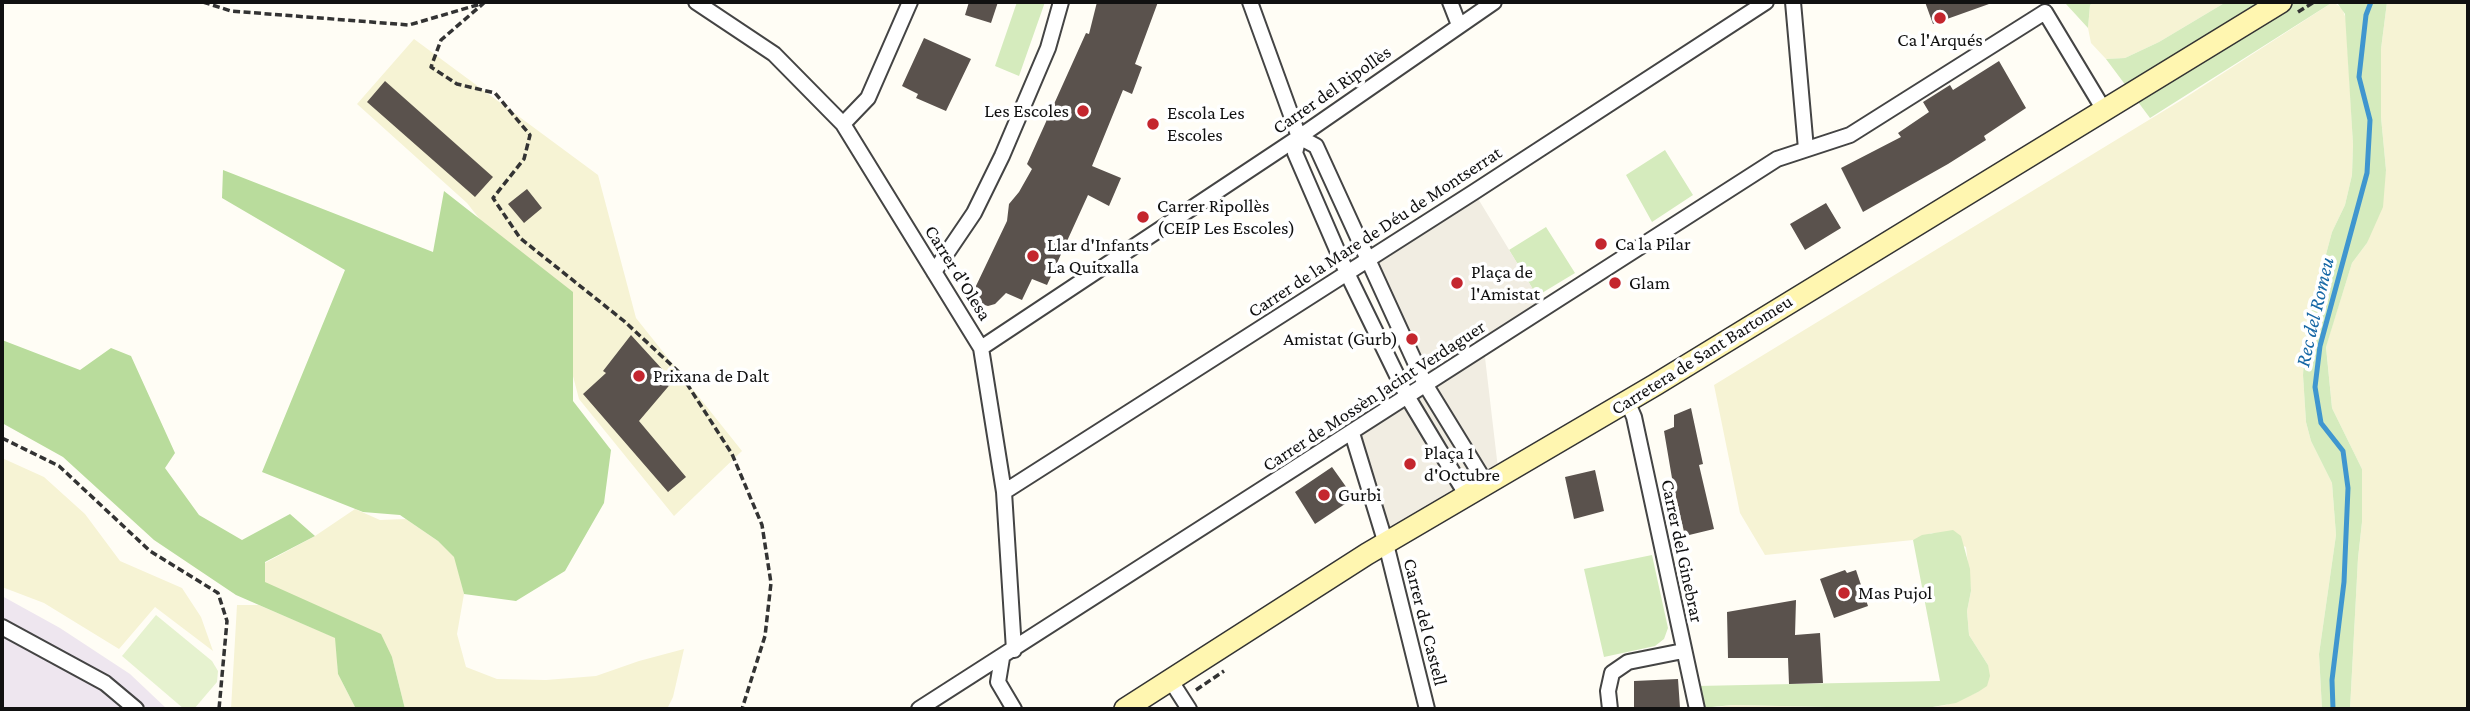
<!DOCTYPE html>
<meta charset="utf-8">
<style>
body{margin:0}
#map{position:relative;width:2470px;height:711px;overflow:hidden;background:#fffdf5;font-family:"Crimson Pro",serif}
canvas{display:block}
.frame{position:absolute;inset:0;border:4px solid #111;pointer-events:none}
</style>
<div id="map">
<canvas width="2470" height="711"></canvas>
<div class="frame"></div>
</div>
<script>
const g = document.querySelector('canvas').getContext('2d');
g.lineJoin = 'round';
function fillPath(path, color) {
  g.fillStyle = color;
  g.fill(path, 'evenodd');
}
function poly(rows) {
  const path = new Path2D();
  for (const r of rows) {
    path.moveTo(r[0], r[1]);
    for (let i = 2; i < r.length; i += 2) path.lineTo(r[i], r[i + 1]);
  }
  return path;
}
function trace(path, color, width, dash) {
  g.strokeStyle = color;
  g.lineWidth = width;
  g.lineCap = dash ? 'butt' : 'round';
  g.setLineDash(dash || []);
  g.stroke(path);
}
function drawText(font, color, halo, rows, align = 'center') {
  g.font = font + ' "Crimson Pro",serif';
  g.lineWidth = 7;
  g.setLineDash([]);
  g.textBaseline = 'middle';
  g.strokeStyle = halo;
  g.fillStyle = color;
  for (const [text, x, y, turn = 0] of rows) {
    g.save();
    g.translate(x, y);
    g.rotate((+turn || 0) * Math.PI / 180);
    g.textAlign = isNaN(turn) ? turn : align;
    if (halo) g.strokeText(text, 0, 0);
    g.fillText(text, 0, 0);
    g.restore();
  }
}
fillPath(poly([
 [2,596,60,628,130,674,167,709,2,709]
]), '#eee6ef');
fillPath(poly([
 [2094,2,2226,2,2159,42,2125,58,2106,59,2091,43,2088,28,2090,5],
 [2333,2,2342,8,2346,19,2353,144,2352,175,2345,205,2332,232,2306,329,2303,375,2306,422,2311,441,2332,483,2336,535,2319,654,2322,709,1701,709,1733,705,1921,709,1946,705,1978,692,1988,665,1969,635,1967,611,1971,591,1966,547,1932,533,1913,540,1765,555,1740,513,1714,385,2180,101],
 [2387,2,2468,2,2468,709,2350,709,2358,558,2362,522,2362,469,2332,408,2326,346,2352,263,2367,243,2386,170,2381,117,2381,49],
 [414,39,598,175,636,318,742,451,674,516,579,399,558,319,467,203,357,104],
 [2,458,44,477,85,514,120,561,182,588,201,617,213,651,155,607,119,649,44,603,2,587],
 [355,509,380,520,406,519,438,541,455,557,464,594,457,634,466,667,497,679,546,680,596,676,639,661,684,649,673,697,667,709,405,709,392,657,264,582,265,563,315,536],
 [237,605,259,605,336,638,338,674,356,709,231,709]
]), '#f6f3d4');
fillPath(poly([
 [1017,2,1045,2,1019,76,995,66],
 [2061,2,2094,2,2090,5,2088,28,2066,4],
 [2226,2,2387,2,2381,49,2381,117,2386,170,2383,207,2367,243,2352,263,2326,347,2332,408,2362,469,2362,522,2358,558,2350,709,2322,709,2319,654,2336,535,2332,483,2311,441,2306,422,2303,375,2306,329,2332,232,2345,205,2352,175,2353,144,2345,14,2338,4,2333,2,2150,118,2106,59,2125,58,2159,42],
 [1665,150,1693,195,1652,222,1626,175],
 [1546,227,1575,273,1537,296,1509,250],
 [1953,530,1961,536,1970,569,1971,591,1967,611,1969,635,1988,665,1990,676,1987,686,1978,692,1956,703,1921,709,1733,705,1701,708,1697,686,1940,681,1913,540,1922,535],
 [1652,555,1668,628,1664,639,1655,646,1604,657,1584,569]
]), '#d5ebbd');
fillPath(poly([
 [223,170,433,252,444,191,573,292,573,401,611,450,604,503,565,571,516,601,464,594,454,557,438,541,400,515,363,512,262,472,345,270,222,198],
 [2,340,80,370,111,348,131,356,175,453,165,468,199,515,242,540,290,514,315,536,265,562,265,582,381,634,392,657,405,709,356,709,338,674,335,638,236,595,154,540,63,457,2,423]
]), '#b9dc9c');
fillPath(poly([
 [156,615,212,661,218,671,217,682,194,709,184,709,122,656]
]), '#e6f2cf');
fillPath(poly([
 [1474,192,1545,309,1484,349,1499,477,1386,544,1352,433,1424,383,1367,259]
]), '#f1ede2');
trace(poly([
 [2333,709,2332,680,2344,582,2348,488,2343,451,2321,423,2315,387,2320,346,2367,173,2370,120,2359,77,2366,15,2371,2]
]), '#3f96cf', 5);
fillPath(poly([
 [969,2,998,2,991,23,965,15],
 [1097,2,1158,2,1135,64,1142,67,1132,94,1123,90,1092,166,1121,178,1109,206,1088,195,1047,285,1032,279,1022,300,1006,293,995,304,988,306,981,304,977,298,975,288,1007,221,1009,204,1019,192,1032,169,1027,164,1086,33,1089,34],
 [1925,2,1989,2,1989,4,1933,24],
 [924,38,971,59,946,111,916,98,918,94,902,86],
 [1999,61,2026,108,1984,136,1986,140,1948,164,1863,212,1841,168,1901,137,1898,133,1929,112,1923,102,1950,85,1953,90],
 [385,81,493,177,475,197,367,102],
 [527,189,542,208,524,223,508,204],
 [1826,203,1841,228,1805,250,1790,224],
 [631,335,673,381,639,421,686,477,668,492,583,394,606,373,603,371],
 [1691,408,1703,464,1699,465,1714,529,1685,536,1673,484,1664,431,1674,427,1674,415],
 [1332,467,1354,498,1315,524,1295,492],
 [1595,470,1604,511,1574,519,1565,477],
 [1845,570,1847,573,1856,570,1868,606,1834,618,1820,579],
 [1796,600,1795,635,1820,633,1823,683,1789,684,1788,658,1728,658,1727,612],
 [1678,679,1680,708,1634,709,1634,681]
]), '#5a524d');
const street = poly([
 [696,2,774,54,843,124,981,348,1004,492,1014,650],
 [1250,2,1299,137,1295,153,1347,273,1407,396,1467,496],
 [1450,2,1459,25],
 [1793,2,1806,149],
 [843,124,868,98,910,2],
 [1299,137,1316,146,1425,384,1487,485],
 [934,272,974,213,1002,156,1048,48,1061,2],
 [981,348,1299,137,1494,2],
 [1627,401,1634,417,1697,709],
 [1352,433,1386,544,1427,709],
 [1004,492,1474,192,1766,2],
 [2,627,105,683,136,709],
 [1002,658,998,682,1014,709],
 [1171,681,1189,709],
 [919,709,1777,159,1850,135,2045,12,2104,110],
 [1610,709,1608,691,1612,673,1628,662,1683,651]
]);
const secondary = poly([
 [1125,709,1367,554,1655,385,2281,2]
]);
trace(street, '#444', 18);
trace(secondary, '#333', 24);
trace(poly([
 [203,2,231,11,409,25,484,3],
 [485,2,441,40,431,67,457,84,495,93,530,135,524,159,493,198,520,238,624,321,680,373,732,454,762,525,771,583,765,636,742,709],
 [2298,12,2314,2],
 [2,438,59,466,150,551,218,593,227,621,219,709],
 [1196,690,1224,671]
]), '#333', 3.5, [7, 3.5]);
trace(street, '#fff', 14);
trace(secondary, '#fff6b0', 21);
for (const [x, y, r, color] of [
 [1940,18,7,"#c4262e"],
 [1083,111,7,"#c4262e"],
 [1153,124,7,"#c4262e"],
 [1143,217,7,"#c4262e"],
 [1601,244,7,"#c4262e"],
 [1033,256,7,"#c4262e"],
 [1457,283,7,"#c4262e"],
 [1615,283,7,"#c4262e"],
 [1412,339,7,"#c4262e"],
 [639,376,7,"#c4262e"],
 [1410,464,7,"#c4262e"],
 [1324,495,7,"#c4262e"],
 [1844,593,7,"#c4262e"]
]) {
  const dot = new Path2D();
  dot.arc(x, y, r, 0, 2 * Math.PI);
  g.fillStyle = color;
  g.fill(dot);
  trace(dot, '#fff', 2.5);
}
drawText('19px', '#111', '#fff', [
 ["Ca l'Arqués",1940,40,"center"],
 ["Les Escoles",1069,111,"right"],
 ["Escola Les",1167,113],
 ["Escoles",1167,135],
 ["Carrer Ripollès",1157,206],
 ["(CEIP Les Escoles)",1157,228],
 ["Ca la Pilar",1615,244],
 ["Llar d'Infants",1047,245],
 ["La Quitxalla",1047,267],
 ["Plaça de",1471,272],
 ["l'Amistat",1471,294],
 ["Glam",1629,283],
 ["Amistat (Gurb)",1398,339,"right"],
 ["Prixana de Dalt",653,376],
 ["Plaça 1",1424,453],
 ["d'Octubre",1424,475],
 ["Gurbi",1338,495],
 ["Mas Pujol",1858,593]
], 'left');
drawText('19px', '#111', '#fff', [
 ["Carrer del Ripollès",1332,90,-35],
 ["Carrer de la Mare de Déu de Montserrat",1375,232,-33],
 ["Carrer d'Olesa",958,273,58],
 ["Carretera de Sant Bartomeu",1702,355,-32],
 ["Carrer de Mossèn Jacint Verdaguer",1374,396,-33],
 ["Carrer del Ginebrar",1682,551,78],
 ["Carrer del Castell",1425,622,76]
]);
drawText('italic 21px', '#1768a6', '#fff', [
 ["Rec del Romeu",2315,312,-77]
]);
</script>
